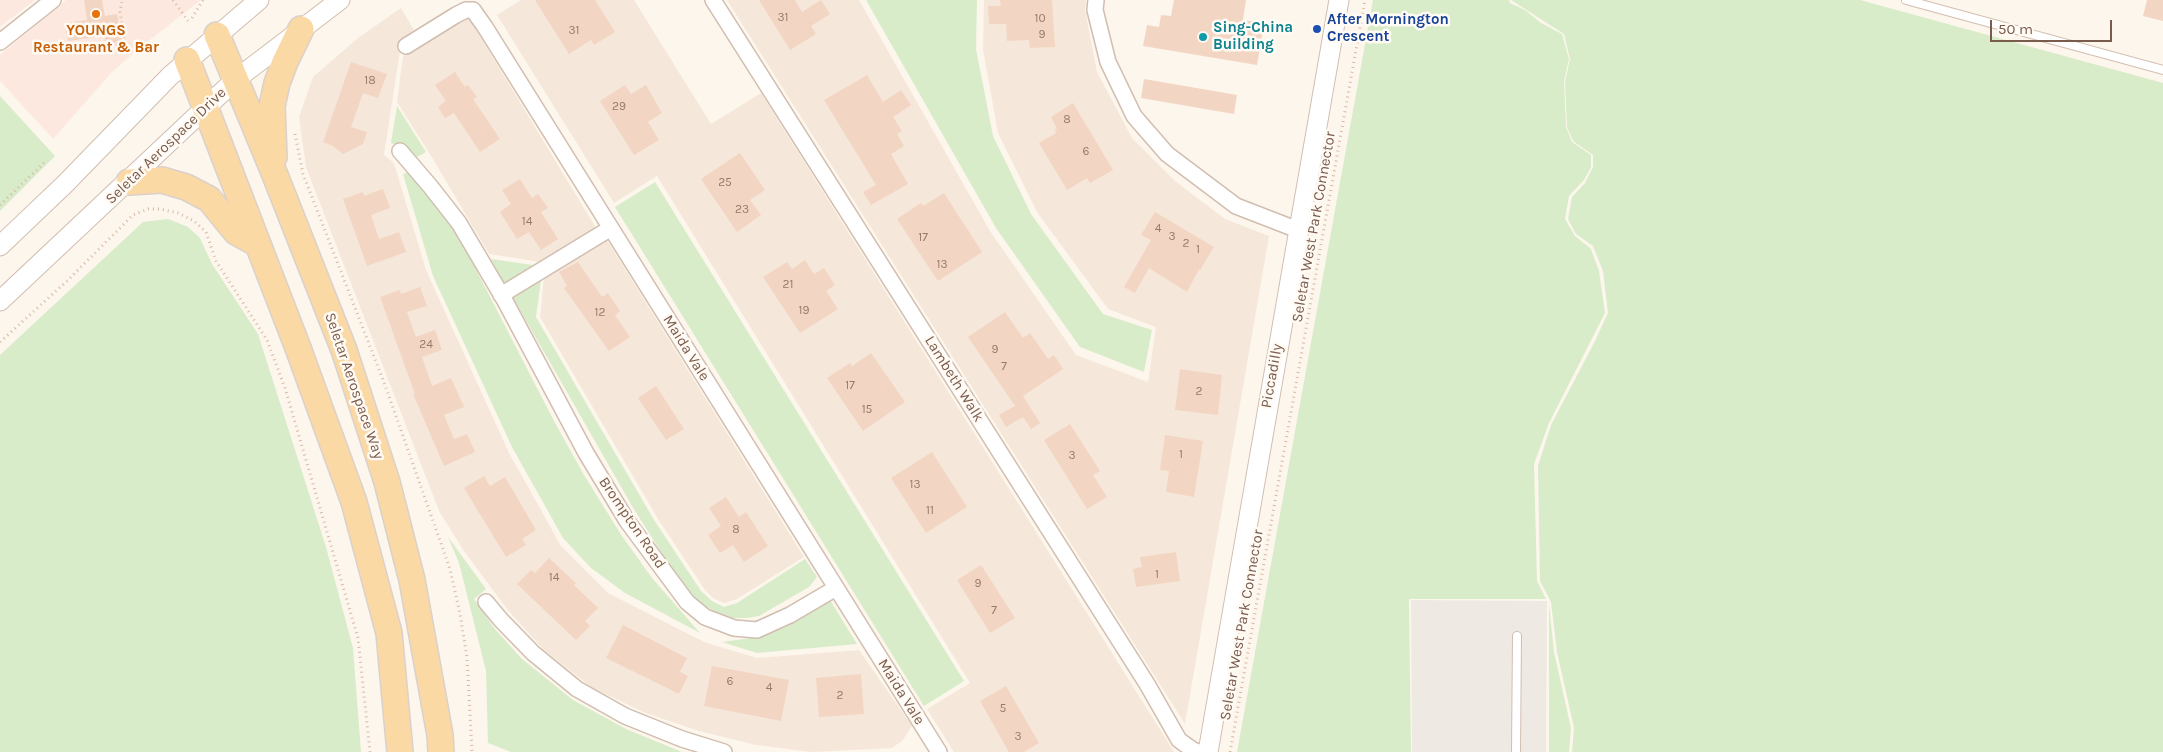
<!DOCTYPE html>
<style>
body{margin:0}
#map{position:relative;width:2163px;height:752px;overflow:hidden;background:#fdf6ec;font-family:Karla,sans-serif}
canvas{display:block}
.scale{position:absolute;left:1990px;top:20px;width:122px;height:22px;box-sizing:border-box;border:2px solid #7a5c4d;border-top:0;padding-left:6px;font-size:15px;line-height:18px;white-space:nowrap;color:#7a5c4d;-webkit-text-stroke:4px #fffaf3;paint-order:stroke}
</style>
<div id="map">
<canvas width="2163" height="752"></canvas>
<div class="scale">50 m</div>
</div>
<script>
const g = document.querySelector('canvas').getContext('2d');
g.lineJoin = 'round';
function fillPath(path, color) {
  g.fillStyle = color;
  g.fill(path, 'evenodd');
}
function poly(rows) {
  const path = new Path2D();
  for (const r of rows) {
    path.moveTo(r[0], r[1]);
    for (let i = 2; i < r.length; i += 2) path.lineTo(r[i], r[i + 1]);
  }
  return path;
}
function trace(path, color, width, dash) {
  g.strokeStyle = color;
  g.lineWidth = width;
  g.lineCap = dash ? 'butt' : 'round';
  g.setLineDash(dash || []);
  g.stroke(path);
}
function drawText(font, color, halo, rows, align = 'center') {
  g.font = font + ' Karla,sans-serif';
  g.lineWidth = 5;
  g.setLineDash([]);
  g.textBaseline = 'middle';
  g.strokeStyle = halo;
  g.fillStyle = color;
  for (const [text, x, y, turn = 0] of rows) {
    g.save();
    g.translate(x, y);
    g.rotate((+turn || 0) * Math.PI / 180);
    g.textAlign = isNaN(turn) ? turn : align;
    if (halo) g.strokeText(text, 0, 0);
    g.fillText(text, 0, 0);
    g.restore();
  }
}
fillPath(poly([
 [521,0,634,0,711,124,761,93,1174,752,954,752,927,709,970,683,657,176,614,203,497,15],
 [727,0,859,0,990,231,1076,355,1148,382,1156,327,1108,309,1037,212,998,133,983,50,984,0,1086,0,1085,10,1097,72,1132,138,1175,181,1225,219,1269,236,1185,724],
 [401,8,414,30,402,38,384,155,394,163,426,270,509,453,561,546,608,593,704,642,757,658,859,650,912,726,902,741,892,748,812,752,756,745,699,731,643,712,591,687,543,649,507,609,464,551,439,511,306,167,299,117,313,77,358,38],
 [469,18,596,228,541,262,489,254,433,159,397,102,403,56],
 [607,240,804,557,737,599,724,603,713,598,705,590,658,519,540,317,544,277]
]), '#f5e8da');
fillPath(poly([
 [0,0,35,0,0,27],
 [66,0,201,0,137,50,111,73,53,139,0,81,0,55]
]), '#fde8e0');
fillPath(poly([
 [1411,600,1547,601,1546,752,1412,752]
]), '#efe9e4');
fillPath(poly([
 [866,0,977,0,976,49,993,136,1031,214,1103,314,1152,330,1144,372,1080,347,996,228],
 [1373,0,1509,0,1510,3,1525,10,1541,23,1562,34,1569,59,1564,81,1566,127,1572,142,1591,155,1591,167,1584,180,1569,196,1565,219,1575,236,1591,249,1599,271,1605,313,1549,423,1534,464,1537,581,1546,599,1409,599,1411,752,1237,752],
 [1511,0,1860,0,2163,83,2163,752,1572,752,1574,728,1557,652,1551,602,1540,581,1538,466,1551,425,1594,343,1608,313,1603,271,1593,246,1576,234,1568,219,1572,197,1585,183,1593,167,1593,155,1573,141,1567,127,1565,82,1570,59,1564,34],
 [0,96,55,156,0,211],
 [397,106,426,152,417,157,410,150,391,143],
 [411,171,441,210,469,256,554,421,584,475,622,536,652,578,700,633,625,593,591,568,563,538,512,447,433,276,403,174],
 [655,182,964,681,924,706,615,207],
 [168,219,188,227,200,238,212,264,258,334,326,547,353,648,361,752,0,752,0,355,143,222],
 [491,259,540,266,505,285],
 [541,280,536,317,654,520,701,591,712,601,724,607,737,603,805,559,817,577,809,587,759,616,747,618,727,618,694,600,678,579,632,506,512,296],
 [448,537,486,589,474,599,494,628,522,659,573,700,626,729,682,752,511,752,488,743,486,671,459,563],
 [830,600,857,644,757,653,722,642,758,637],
 [1549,604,1554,652,1571,728,1569,752,1549,752]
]), '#d8ecc9');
fillPath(poly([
 [84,0,102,0,105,16,117,14,122,41,106,43,104,36,68,41,65,23,87,20],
 [535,0,595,0,615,32,594,45,591,40,569,54],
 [759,0,795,0,802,12,821,0,830,14,811,26,816,34,790,50],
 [1000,0,1052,0,1055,47,1030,48,1029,40,1007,41,1006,24,989,24,988,6,1001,6],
 [1174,0,1246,0,1243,20,1264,23,1257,65,1143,46,1147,25,1159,27,1161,15,1171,16],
 [2147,0,2163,0,2163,21,2143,16],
 [351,62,387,74,378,98,363,93,351,127,367,132,363,144,343,154,333,146,323,142],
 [455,72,465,87,468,85,477,97,473,99,500,139,480,152,454,113,445,118,438,107,446,101,435,85],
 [867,75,883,102,901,90,911,105,893,117,902,131,897,134,904,146,891,154,908,184,871,205,863,192,876,185,824,100],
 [1144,79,1237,95,1234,114,1141,98],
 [625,85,631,94,646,85,662,113,648,122,659,140,634,155,600,101],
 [1073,103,1113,170,1090,183,1087,178,1067,190,1039,143,1056,133,1055,130,1057,129,1051,117],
 [740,153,765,190,750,200,761,215,737,232,701,179],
 [520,179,532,198,538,194,548,208,541,212,558,239,541,250,529,232,517,239,500,212,511,204,502,190],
 [383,189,390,208,371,215,379,239,399,232,406,252,367,266,343,199,363,192,364,196],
 [944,193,982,252,938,281,897,219,921,203,923,206],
 [1155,212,1214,247,1200,270,1199,269,1187,292,1149,268,1135,293,1124,287,1151,240,1141,235],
 [805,260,814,274,824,268,835,285,826,291,838,309,800,333,763,277,787,262,792,269],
 [578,262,602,297,608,293,620,311,615,315,630,337,609,351,564,288,567,286,559,272],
 [420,287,427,306,407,312,416,337,435,330,442,350,422,357,432,386,451,378,464,407,444,415,454,439,467,434,475,452,444,466,413,394,415,394,380,297,400,290,401,294],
 [1005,312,1023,338,1030,333,1048,359,1054,355,1063,369,1023,396,1040,423,1031,429,1023,417,1006,427,999,415,1015,406,968,337],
 [871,353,905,402,863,431,827,378,850,363,852,366],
 [1180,369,1222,375,1218,415,1175,410],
 [656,386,684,429,666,440,638,398],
 [1070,424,1100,471,1093,475,1107,497,1087,509,1044,440],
 [1165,435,1203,441,1194,497,1166,492,1169,471,1160,470],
 [932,452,967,507,926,533,891,478],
 [484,476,490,486,505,477,536,530,522,539,526,545,506,557,464,488],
 [726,497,739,517,746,512,768,546,744,562,733,545,720,553,708,535,721,526,709,508],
 [1176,552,1180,581,1136,587,1133,569,1142,567,1140,557],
 [549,558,576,583,574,585,598,608,585,621,590,626,576,640,517,584,531,570,535,573],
 [981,565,1015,618,990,633,957,580],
 [623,625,687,658,680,672,688,676,679,694,606,658],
 [712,666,789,680,781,721,704,706],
 [861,674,864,714,819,717,816,678],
 [1006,686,1039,743,1024,752,1009,752,980,701]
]), '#f3d5c3');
const service = poly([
 [1906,0,2163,70],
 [1516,752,1517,636]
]);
const minor = poly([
 [713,0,1147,684,1179,740,1193,750,1199,752],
 [1096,0,1095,10,1108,62,1134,116,1167,154,1236,206,1298,230],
 [0,42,53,0],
 [406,46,456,15,466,10,473,10,485,27,939,752],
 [400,151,430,186,459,223,505,301,586,453,627,521,687,602,705,617,734,628,757,630,790,615,836,588],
 [501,295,611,228],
 [486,602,501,620,533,653,577,689,625,716,682,739,724,752]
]);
const tertiary = poly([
 [0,246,65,184,170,76,259,0],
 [0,301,235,80,340,0],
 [1208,752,1339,0]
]);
const primary = poly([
 [217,35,275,175,344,350,387,482,412,580,440,735,441,752],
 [187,60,298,348,354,502,389,633,400,752],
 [274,157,272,106,277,83,285,62,301,29],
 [129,182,162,180,186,187,209,199,236,232,256,243]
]);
trace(service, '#d1beb0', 10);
trace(minor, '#d1beb0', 18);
trace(tertiary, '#d1beb0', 21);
trace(primary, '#dad1cd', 28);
trace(poly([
 [173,0,188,21],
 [192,18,203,0],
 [113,42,114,45,125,43,120,12,122,0],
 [69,52,114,45],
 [295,134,303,174,385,385,450,569,460,614,467,657,472,752],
 [0,205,47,160],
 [0,342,67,281,133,215,148,209,160,209,178,213,194,221,206,232,216,261,267,340,285,388,358,638,370,752],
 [1230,752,1365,0]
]), '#d9b8a5', 3, [1, 4]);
trace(service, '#fff', 8);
trace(minor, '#fff', 15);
trace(tertiary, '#fff', 19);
trace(primary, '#fbd9a5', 25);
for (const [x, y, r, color] of [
 [96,14,5,"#e8710a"],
 [1317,29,5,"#1a4fb4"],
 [1203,37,5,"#0f9aa8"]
]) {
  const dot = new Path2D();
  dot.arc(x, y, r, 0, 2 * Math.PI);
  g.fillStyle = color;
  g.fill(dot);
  trace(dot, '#fffaf3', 2);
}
drawText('12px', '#987a6a', null, [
 ["31",783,18],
 ["10",1040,19],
 ["31",574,31],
 ["9",1042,35],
 ["18",370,81],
 ["29",619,107],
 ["8",1067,120],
 ["6",1086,152],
 ["25",725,183],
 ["23",742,210],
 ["14",527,222],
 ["4",1158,229],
 ["3",1172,237],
 ["17",923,238],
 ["2",1186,244],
 ["1",1198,250],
 ["13",942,265],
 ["21",788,285],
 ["19",804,311],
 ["12",600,313],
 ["24",426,345],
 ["9",995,350],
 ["7",1004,367],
 ["17",850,386],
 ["2",1199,392],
 ["15",867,410],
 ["1",1181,455],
 ["3",1072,456],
 ["13",915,485],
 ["11",930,511],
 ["8",736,530],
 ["1",1157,575],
 ["14",554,578],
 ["9",978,584],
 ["7",994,611],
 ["6",730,682],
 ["4",769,688],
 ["2",840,696],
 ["5",1003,709],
 ["3",1018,737]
]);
drawText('bold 15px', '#164399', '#fffaf3', [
 ["After Mornington",1327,20],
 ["Crescent",1327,37]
], 'left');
drawText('bold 15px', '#0d838f', '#fffaf3', [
 ["Sing-China",1213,28],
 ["Building",1213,45]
], 'left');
drawText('bold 15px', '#c56008', '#fffaf3', [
 ["YOUNGS",96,31],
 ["Restaurant & Bar",96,48]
]);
drawText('15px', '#7a5c4d', '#fffaf3', [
 ["Seletar Aerospace Drive",166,146,-44],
 ["Seletar West Park Connector",1314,227,-80],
 ["Maida Vale",686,348,58],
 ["Piccadilly",1272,376,-80],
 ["Lambeth Walk",954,379,58],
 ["Seletar Aerospace Way",354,386,71],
 ["Brompton Road",632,523,56],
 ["Seletar West Park Connector",1242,625,-80],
 ["Maida Vale",901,692,58]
]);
</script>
